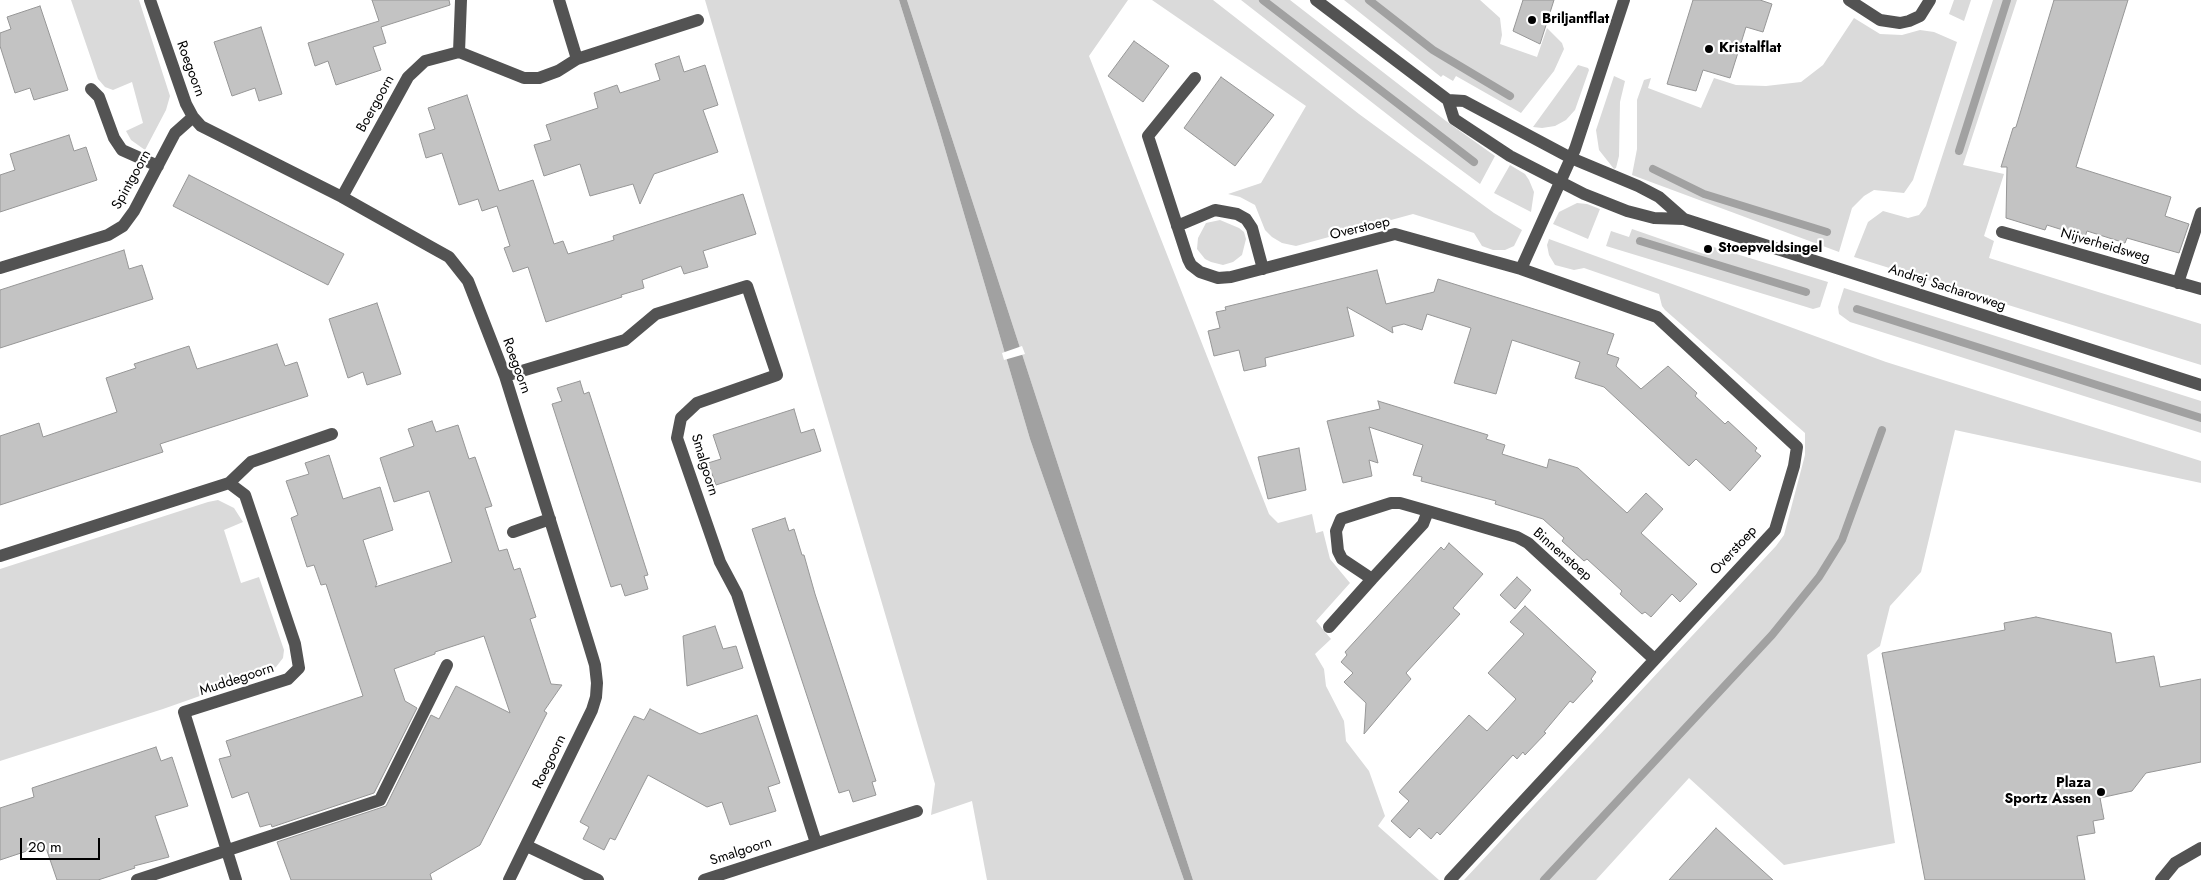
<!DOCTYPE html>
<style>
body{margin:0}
#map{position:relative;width:2201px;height:880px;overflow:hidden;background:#fff;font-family:Jost,sans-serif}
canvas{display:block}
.scale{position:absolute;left:20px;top:838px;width:80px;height:22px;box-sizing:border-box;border:2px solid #000;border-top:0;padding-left:6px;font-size:15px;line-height:18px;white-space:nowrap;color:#000;-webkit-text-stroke:4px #fff;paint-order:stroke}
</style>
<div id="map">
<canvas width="2201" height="880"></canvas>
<div class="scale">20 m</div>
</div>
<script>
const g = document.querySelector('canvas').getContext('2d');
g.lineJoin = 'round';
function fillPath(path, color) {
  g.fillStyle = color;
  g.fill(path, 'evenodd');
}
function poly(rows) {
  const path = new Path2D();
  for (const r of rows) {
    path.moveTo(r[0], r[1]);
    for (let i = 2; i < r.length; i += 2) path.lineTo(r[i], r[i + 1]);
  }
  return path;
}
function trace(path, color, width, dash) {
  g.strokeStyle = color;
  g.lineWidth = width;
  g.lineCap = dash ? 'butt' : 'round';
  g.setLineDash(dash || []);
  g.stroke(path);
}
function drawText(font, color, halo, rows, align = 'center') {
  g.font = font + ' Jost,sans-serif';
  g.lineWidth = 4.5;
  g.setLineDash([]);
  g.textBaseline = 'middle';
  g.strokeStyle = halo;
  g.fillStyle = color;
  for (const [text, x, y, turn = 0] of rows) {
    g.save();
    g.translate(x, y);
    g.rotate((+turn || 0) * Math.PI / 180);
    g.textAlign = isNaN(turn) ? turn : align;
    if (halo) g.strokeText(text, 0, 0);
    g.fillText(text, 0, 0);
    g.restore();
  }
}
fillPath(poly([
 [71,0,139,0,170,96,166,110,145,150,131,140,126,131,143,123,132,82,113,90,105,87,98,79],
 [705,0,899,0,938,125,1030,439,1184,880,987,880,972,801,931,815,935,784],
 [907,0,1128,0,1089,56,1269,514,1278,523,1312,514,1316,533,1323,531,1330,559,1350,583,1316,621,1331,639,1315,654,1324,669,1326,686,1344,721,1346,741,1369,771,1385,816,1378,826,1439,880,1193,880],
 [1152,0,1213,0,1359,114,1494,213,1522,230,1514,246,1505,250,1493,250,1482,246,1474,233,1413,214,1296,246,1282,243,1272,237,1265,230,1255,205,1240,197,1228,194,1261,183,1306,106],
 [1241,0,1290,0,1446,121,1495,156,1480,184,1415,136],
 [1344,0,1480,0,1500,18,1502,35,1500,44,1537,57,1547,28,1562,43,1564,49,1554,71,1521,113,1456,76,1453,81,1443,75,1441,77],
 [1954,0,1971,0,1964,21,1949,14],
 [1993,0,2017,0,1963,165,2004,174,1984,236,1994,241,1989,258,2201,324,2201,365,1854,257,1868,222,1883,211,1908,218,1919,215,1926,206],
 [1854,18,1880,34,1902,35,1920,30,1934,32,1957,42,1913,180,1904,193,1874,190,1864,196,1852,208,1839,252,1632,175,1637,149,1637,100,1644,80,1651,78,1648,88,1701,108,1714,78,1736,85,1766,86,1801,82,1823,65],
 [1578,65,1588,68,1589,70,1575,110,1566,120,1555,126,1542,128,1533,127],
 [1614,76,1625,81,1620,102,1619,156,1616,168,1614,169,1599,150,1596,130],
 [1510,165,1525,174,1529,180,1534,192,1531,212,1494,193],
 [1577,203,1587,204,1600,209,1588,239,1553,224,1559,212],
 [1220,220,1239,228,1244,232,1246,239,1242,255,1233,262,1223,265,1211,262,1205,259,1197,249,1198,238,1206,223],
 [1632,229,1704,254,1707,245,1828,282,1820,307,1813,309,1606,246,1611,231,1629,237],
 [1549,239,1886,362,2201,461,2201,483,1955,430,1921,572,1890,606,1880,646,1867,655,1895,843,1784,865,1689,778,1596,880,1464,880,1776,546,1784,535,1805,455,1805,433,1665,310,1662,306,1659,294,1584,268,1574,270,1555,265,1549,255,1547,245],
 [1844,288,2201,401,2201,433,1850,322,1839,314,1838,307],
 [218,500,234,508,243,522,224,530,241,583,259,577,284,650,283,658,276,667,268,672,163,709,0,761,0,569,208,502]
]), '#dadada');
fillPath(poly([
 [899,0,907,0,1193,880,1184,880,1030,439,938,125]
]), '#a1a1a1');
fillPath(poly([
 [1022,346,1025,354,1004,360,1002,353]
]), '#fff');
trace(poly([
 [1263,0,1474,162],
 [1369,0,1433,50,1510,96],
 [1959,151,2007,0],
 [1653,169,1704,194,1827,232],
 [1640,241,1806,292],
 [1857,309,2201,418],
 [1544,880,1772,635,1819,577,1842,540,1882,430]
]), '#a1a1a1', 8);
const building = poly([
 [372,0,449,0,450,5,381,27,386,43,373,47,381,70,336,85,328,61,315,66,308,43,379,21,372,0],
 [1523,0,1554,0,1540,44,1513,31,1523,0],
 [1693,0,1760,0,1772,4,1763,32,1746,27,1730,78,1703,70,1696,91,1667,84,1693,0],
 [2054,0,2128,0,2076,167,2171,197,2165,216,2189,224,2179,253,2127,238,2125,243,2087,231,2085,237,2047,225,2045,230,2006,218,2007,167,2001,167,2013,128,2016,127,2054,0],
 [40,6,68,90,34,100,30,88,15,93,0,46,0,33,11,29,7,17,40,6],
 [261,27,282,94,259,101,255,88,232,96,214,42,261,27],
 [1134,41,1169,66,1143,102,1108,76,1134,41],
 [679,56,684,72,705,65,718,105,703,110,718,152,654,174,640,204,633,184,590,196,580,164,544,176,534,145,551,140,546,125,598,108,594,93,617,85,620,93,660,80,655,64,679,56],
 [1221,77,1274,115,1235,166,1184,128,1221,77],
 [467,95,499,191,533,180,554,244,563,241,568,254,614,240,613,236,743,194,756,234,703,251,708,267,684,274,681,266,642,280,644,288,621,295,622,297,546,322,528,267,513,272,504,248,510,246,497,206,482,211,478,199,459,205,442,153,426,158,419,134,435,129,428,108,467,95],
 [69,135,74,151,86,147,97,180,0,212,0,175,15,170,10,154,69,135],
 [189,175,344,254,328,285,173,206,189,175],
 [124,250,129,269,142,265,153,299,0,348,0,290,124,250],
 [1377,270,1386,304,1434,292,1438,279,1614,334,1607,354,1619,358,1616,366,1641,389,1668,366,1697,393,1695,396,1725,424,1728,421,1757,448,1755,451,1761,456,1730,491,1696,459,1689,466,1604,387,1575,378,1580,362,1512,340,1496,394,1454,383,1471,328,1427,314,1422,330,1404,324,1392,327,1393,333,1347,307,1354,336,1265,358,1266,366,1244,371,1239,350,1214,356,1208,331,1220,328,1216,312,1226,310,1225,307,1377,270],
 [377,303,401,374,367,385,363,372,348,378,329,319,377,303],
 [277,344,285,366,297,362,308,396,160,444,163,452,0,505,0,436,39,423,43,437,117,412,106,378,136,368,134,364,189,346,197,369,277,344],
 [580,381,584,394,589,392,648,575,644,576,648,589,625,596,621,584,611,587,552,404,562,401,557,388,580,381],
 [1378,401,1488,435,1486,439,1505,445,1502,454,1547,468,1549,459,1578,468,1627,513,1646,493,1663,509,1641,533,1697,584,1680,602,1672,594,1651,617,1645,612,1642,614,1620,594,1622,591,1587,559,1584,561,1562,541,1564,538,1543,519,1495,504,1496,501,1421,481,1422,477,1413,475,1423,445,1369,427,1378,463,1369,460,1372,476,1343,483,1327,421,1380,409,1378,401],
 [794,409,801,433,814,429,821,451,716,485,708,463,721,459,713,435,794,409],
 [432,421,436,432,458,425,469,459,475,457,492,506,485,508,499,551,507,549,514,570,520,568,536,617,530,619,551,684,562,685,544,711,547,713,480,845,430,874,432,880,291,880,277,842,386,806,431,715,439,719,456,686,510,713,484,636,435,652,435,654,394,669,405,701,417,708,374,793,272,827,271,824,260,827,248,792,232,798,219,759,231,756,226,741,363,696,326,584,321,585,314,565,307,567,291,518,298,515,286,481,309,474,305,463,329,455,343,499,380,487,393,530,363,540,377,584,375,587,452,562,429,491,394,502,380,458,414,446,408,429,432,421],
 [1299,448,1306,490,1268,499,1258,457,1299,448],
 [785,518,789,531,794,529,802,555,804,555,815,594,876,781,872,782,876,795,853,802,849,790,839,793,752,529,785,518],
 [1449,543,1483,574,1453,608,1460,614,1406,673,1411,679,1364,734,1366,703,1344,682,1353,673,1341,662,1347,655,1345,652,1441,547,1444,550,1449,543],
 [1517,577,1531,590,1515,609,1500,595,1517,577],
 [1525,606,1596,672,1591,679,1593,681,1573,703,1570,701,1544,732,1546,733,1525,755,1523,752,1517,759,1513,755,1440,835,1437,832,1431,839,1419,828,1410,838,1391,821,1409,801,1399,792,1469,715,1487,731,1516,699,1488,673,1524,634,1510,622,1525,606],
 [2036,617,2111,633,2116,663,2154,656,2160,687,2201,679,2201,762,2146,773,2132,791,2100,798,2104,819,2093,821,2095,833,2077,836,2085,880,1925,880,1882,653,2005,630,2004,623,2036,617],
 [715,626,723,649,736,646,743,668,687,686,683,636,715,626],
 [650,709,700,734,757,715,780,783,768,787,776,811,730,825,722,802,707,807,648,775,615,840,610,838,604,850,583,839,589,827,580,822,623,737,634,716,644,720,650,709],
 [156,747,161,761,172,757,188,806,155,816,169,857,134,866,135,868,98,880,57,880,45,845,0,860,0,808,34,797,32,788,156,747],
 [1716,828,1731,842,1773,880,1669,880,1716,828]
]);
fillPath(building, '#c3c3c3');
trace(building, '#979797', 1);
trace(poly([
 [150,0,186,104,193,117,201,126,342,197,431,247,449,257,468,281,505,376,588,642,595,665,597,683,596,697,592,710,509,880],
 [1316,0,1448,100,1454,119,1510,156,1584,194,1627,211,1654,218,1684,219,2201,385],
 [1849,0,1880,20,1900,23,1909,21,1920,16,1930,0],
 [459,52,461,0],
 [577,59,698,20],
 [1195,78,1148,136,1188,259,1191,265,1200,272,1218,278,1231,277,1395,234,1521,269,1657,317,1797,447,1794,466,1775,530,1450,880],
 [91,89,99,97,114,138,122,150,158,166],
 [1448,100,1464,101,1571,158,1638,186,1659,197,1684,219],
 [342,197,408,77,425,61,459,52,524,78,539,78,558,71,577,59,559,0],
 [1177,226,1215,210,1237,214,1246,219,1252,228,1263,269],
 [2002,232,2201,289],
 [0,268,108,235,123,226,134,211,175,133,193,117],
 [1521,269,1575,149,1624,0],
 [2178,283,2201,213],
 [505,376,625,340,656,314,747,286,777,375,697,403,681,418,677,438,720,562,737,594,816,843],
 [229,483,251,462,332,434],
 [1428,511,1423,524,1372,579,1342,559,1338,551,1336,531,1341,519,1391,503,1400,503,1428,511,1517,537,1528,543,1654,659],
 [513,532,550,519],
 [0,556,229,483,245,495,295,644,299,668,288,679,184,712,236,880],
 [1329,627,1372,579],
 [527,846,598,880],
 [137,880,380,800,447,665],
 [704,880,917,811],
 [2161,880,2175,863,2201,848]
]), '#535353', 12);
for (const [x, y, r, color] of [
 [1532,20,5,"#000"],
 [1709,49,5,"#000"],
 [1708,249,5,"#000"],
 [2101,792,5,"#000"]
]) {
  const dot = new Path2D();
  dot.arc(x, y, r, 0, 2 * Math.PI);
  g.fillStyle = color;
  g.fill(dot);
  trace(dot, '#fff', 2);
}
drawText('bold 14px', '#000', '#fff', [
 ["Briljantflat",1542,20],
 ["Kristalflat",1719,49],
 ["Stoepveldsingel",1718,249],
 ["Plaza",2091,784,"right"],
 ["Sportz Assen",2091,800,"right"]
], 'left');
drawText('14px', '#000', '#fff', [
 ["Roegoorn",190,69,70],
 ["Boergoorn",376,104,-61],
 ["Spintgoorn",132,180,-61],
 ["Overstoep",1360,229,-13],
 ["Nijverheidsweg",2105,246,16],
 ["Andrej Sacharovweg",1947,288,18],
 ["Roegoorn",516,366,70],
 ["Smalgoorn",704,465,73],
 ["Overstoep",1734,551,-47],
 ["Binnenstoep",1562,555,41],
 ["Muddegoorn",237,680,-18],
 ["Roegoorn",550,762,-64],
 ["Smalgoorn",741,852,-18]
]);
</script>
